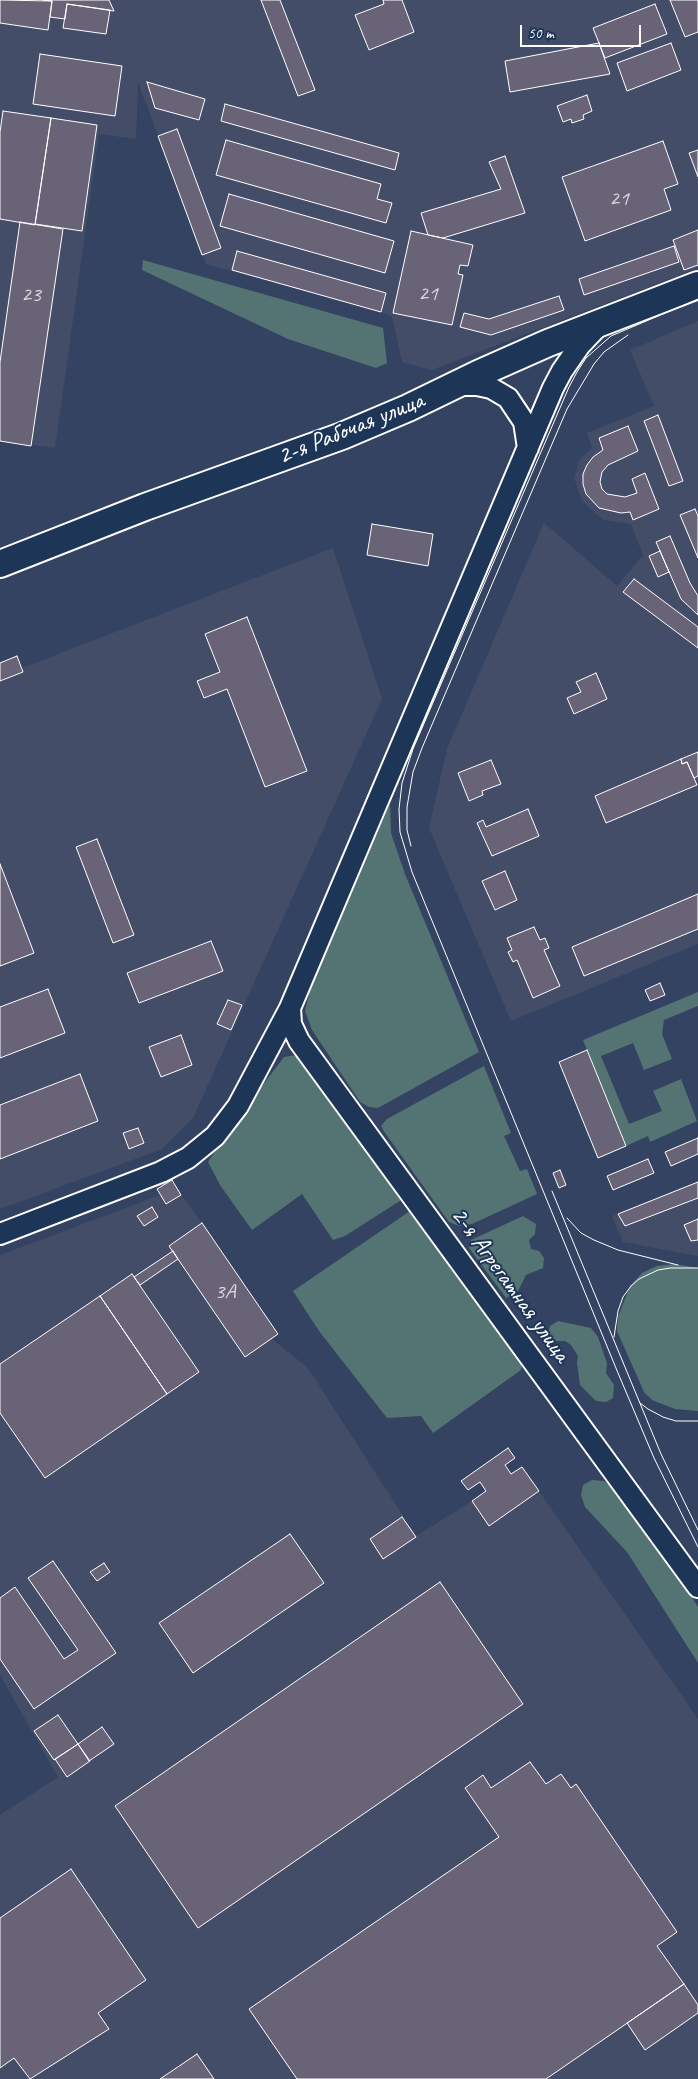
<!DOCTYPE html>
<meta charset="utf-8">
<style>
body{margin:0}
#map{position:relative;width:698px;height:2079px;overflow:hidden;background:#344361;font-family:Caveat,sans-serif}
canvas{display:block}
.scale{position:absolute;left:520px;top:25px;width:121px;height:22px;box-sizing:border-box;border:2px solid #fff;border-top:0;padding-left:6px;font-size:15px;line-height:18px;white-space:nowrap;color:#fff;-webkit-text-stroke:4px #1d3557;paint-order:stroke}
</style>
<div id="map">
<canvas width="698" height="2079"></canvas>
<div class="scale">50 m</div>
</div>
<script>
const g = document.querySelector('canvas').getContext('2d');
g.lineJoin = 'round';
function fillPath(path, color) {
  g.fillStyle = color;
  g.fill(path, 'evenodd');
}
function poly(rows) {
  const path = new Path2D();
  for (const r of rows) {
    path.moveTo(r[0], r[1]);
    for (let i = 2; i < r.length; i += 2) path.lineTo(r[i], r[i + 1]);
  }
  return path;
}
function trace(path, color, width, dash) {
  g.strokeStyle = color;
  g.lineWidth = width;
  g.lineCap = dash ? 'butt' : 'round';
  g.setLineDash(dash || []);
  g.stroke(path);
}
function drawText(font, color, halo, rows, align = 'center') {
  g.font = font + ' Caveat,sans-serif';
  g.lineWidth = 4;
  g.setLineDash([]);
  g.textBaseline = 'middle';
  g.strokeStyle = halo;
  g.fillStyle = color;
  for (const [text, x, y, turn = 0] of rows) {
    g.save();
    g.translate(x, y);
    g.rotate((+turn || 0) * Math.PI / 180);
    g.textAlign = isNaN(turn) ? turn : align;
    if (halo) g.strokeText(text, 0, 0);
    g.fillText(text, 0, 0);
    g.restore();
  }
}
fillPath(poly([
 [0,0,698,0,698,268,432,370,402,362,392,317,381,312,206,264,138,82,136,139,99,134,55,448,0,441],
 [698,321,698,944,511,1021,429,828,447,749,544,523,617,586,643,555,631,524,603,520,583,502,574,478,580,459,592,448,587,433,654,406,630,350],
 [333,548,382,699,193,1118,162,1149,0,1209,0,681,23,672,22,668],
 [698,1182,698,1256,623,1242,612,1216],
 [160,1195,166,1204,181,1195,202,1223,278,1334,272,1339,308,1368,416,1536,472,1501,489,1526,539,1491,698,1719,698,2079,0,2079,0,1815,58,1777,0,1675,0,1255]
]), '#444d68');
fillPath(poly([
 [143,260,383,328,387,363,376,368,288,339,142,270],
 [390,804,391,833,405,874,479,1052,378,1108,369,1107,360,1102,312,1030,305,1011,310,990],
 [698,992,698,1006,664,1020,662,1034,672,1059,644,1070,633,1043,601,1056,629,1124,662,1111,653,1091,681,1079,697,1121,650,1142,648,1136,626,1146,583,1040],
 [296,1055,305,1060,406,1197,345,1236,333,1240,302,1194,252,1230,220,1185,208,1162,228,1131,284,1057],
 [484,1066,511,1133,504,1136,520,1171,527,1169,537,1194,472,1224,459,1226,449,1222,385,1133,381,1126,387,1119],
 [410,1211,417,1212,524,1358,521,1370,433,1433,421,1416,387,1418,319,1331,293,1291],
 [523,1216,536,1224,535,1234,529,1240,531,1249,539,1251,544,1258,543,1268,526,1275,518,1291,506,1298,469,1248,471,1240],
 [675,1264,698,1268,698,1411,675,1409,652,1400,644,1392,617,1331,618,1317,630,1286,642,1273,657,1266],
 [558,1321,591,1328,598,1337,607,1363,606,1373,614,1385,613,1398,606,1402,596,1401,580,1385,577,1363,578,1356,571,1345,565,1341,554,1341,548,1333,550,1326],
 [592,1480,604,1481,616,1490,655,1540,698,1607,698,1663,627,1552,585,1507,581,1495,583,1485]
]), '#547473');
const building = poly([
 [0,0,52,1,48,30,0,23,0,0],
 [43,0,109,0,114,11,67,4,65,19,50,17,52,1,43,0],
 [261,0,280,0,315,90,298,96,261,0],
 [383,0,402,0,414,32,369,50,355,15,384,4,383,0],
 [670,0,698,0,698,32,685,37,670,0],
 [67,4,110,10,106,34,63,28,67,4],
 [655,4,667,34,605,58,593,28,655,4],
 [599,43,610,74,510,92,505,61,599,43],
 [671,43,681,70,627,91,617,63,671,43],
 [40,54,122,66,115,116,33,104,40,54],
 [147,82,205,99,199,120,155,108,147,82],
 [587,95,592,111,583,115,584,119,572,123,571,119,563,122,557,106,587,95],
 [225,104,399,153,395,170,221,121,225,104],
 [3,111,51,118,35,225,0,219,0,132,3,111],
 [51,118,97,125,82,231,35,224,51,118],
 [177,129,221,248,202,255,158,136,177,129],
 [226,140,381,184,377,199,392,203,386,223,216,175,226,140],
 [663,141,678,184,664,189,671,210,585,241,562,177,663,141],
 [698,150,698,177,689,153,698,150],
 [505,156,525,213,443,238,428,235,421,213,501,189,489,162,505,156],
 [229,194,394,241,385,273,220,226,229,194],
 [20,222,63,229,31,446,0,441,0,362,20,222],
 [698,230,698,265,684,270,673,240,698,230],
 [411,231,473,245,468,266,460,265,458,274,463,275,452,325,393,313,411,231],
 [674,246,679,262,584,295,579,279,674,246],
 [237,251,386,293,381,312,232,270,237,251],
 [559,296,564,310,491,335,460,327,464,313,489,319,559,296],
 [658,415,683,481,669,486,644,421,658,415],
 [628,426,638,451,608,465,602,472,600,482,602,489,607,494,625,497,637,493,632,479,645,473,659,509,633,520,630,512,621,513,599,508,586,494,583,484,583,474,587,465,593,457,603,450,599,438,628,426],
 [695,509,698,516,698,558,680,515,695,509],
 [372,524,433,534,428,566,367,555,372,524],
 [670,536,690,583,698,596,698,615,681,599,656,542,670,536],
 [660,551,669,572,658,577,649,556,660,551],
 [634,579,698,627,698,648,623,592,634,579],
 [247,617,307,771,265,787,227,689,204,698,197,681,220,672,205,634,247,617],
 [17,656,23,672,0,681,0,663,17,656],
 [596,673,607,699,574,714,567,698,581,692,576,682,596,673],
 [698,752,698,776,694,778,687,762,682,764,681,759,698,752],
 [681,759,682,764,687,762,697,785,606,823,595,796,681,759],
 [491,760,501,784,482,791,483,795,469,801,458,773,491,760],
 [528,809,539,836,492,856,477,823,483,820,486,827,528,809],
 [97,839,134,935,113,943,76,847,97,839],
 [0,864,34,953,0,966,0,864],
 [505,871,517,900,495,910,482,881,505,871],
 [698,894,698,929,584,976,572,947,698,894],
 [534,927,540,940,545,938,549,948,544,950,560,986,533,998,517,960,513,962,508,952,512,950,507,938,534,927],
 [211,941,223,971,139,1003,127,973,211,941],
 [660,983,665,995,650,1001,645,990,660,983],
 [48,989,65,1033,0,1058,0,1007,48,989],
 [228,1000,242,1005,231,1030,217,1024,228,1000],
 [181,1035,192,1065,161,1077,149,1047,181,1035],
 [587,1050,626,1146,598,1158,559,1062,587,1050],
 [80,1074,98,1121,0,1159,0,1105,80,1074],
 [138,1128,144,1143,129,1149,123,1133,138,1128],
 [698,1138,698,1154,671,1166,665,1152,698,1138],
 [648,1159,654,1173,613,1190,607,1176,648,1159],
 [560,1170,566,1185,559,1188,553,1173,560,1170],
 [172,1180,181,1195,166,1204,157,1189,172,1180],
 [698,1182,698,1198,625,1226,618,1214,698,1182],
 [152,1207,158,1217,144,1226,137,1216,152,1207],
 [698,1219,698,1240,691,1241,684,1225,698,1219],
 [202,1223,278,1334,245,1357,169,1246,202,1223],
 [173,1251,178,1259,140,1285,134,1277,173,1251],
 [132,1274,199,1372,167,1394,100,1296,132,1274],
 [100,1296,167,1394,45,1478,0,1413,0,1364,100,1296],
 [508,1448,515,1458,505,1465,511,1474,522,1467,539,1491,489,1526,472,1501,486,1491,480,1482,468,1490,461,1481,508,1448],
 [402,1517,416,1537,383,1559,370,1539,402,1517],
 [290,1534,324,1583,193,1673,159,1623,290,1534],
 [53,1561,116,1653,34,1709,0,1659,0,1598,15,1587,64,1659,78,1650,28,1578,53,1561],
 [104,1563,110,1572,97,1581,90,1572,104,1563],
 [440,1582,523,1704,198,1928,115,1806,440,1582],
 [58,1715,78,1744,54,1760,34,1731,58,1715],
 [102,1727,114,1744,89,1761,78,1744,102,1727],
 [78,1744,90,1761,67,1777,55,1759,78,1744],
 [530,1762,546,1784,561,1774,571,1788,576,1784,677,1932,657,1946,684,1984,546,2079,297,2079,249,2009,499,1837,465,1788,483,1775,491,1788,530,1762],
 [71,1869,146,1980,98,2013,109,2029,30,2079,14,2058,0,2068,0,1918,71,1869],
 [684,1984,698,2005,698,2013,645,2050,627,2023,684,1984],
 [197,2054,214,2079,160,2079,197,2054]
]);
fillPath(building, '#696378');
trace(building, '#fff', 1);
const minor = poly([
 [457,385,477,385,491,388,508,398,524,422,528,448],
 [290,1008,291,1024,299,1041,698,1587],
 [0,1234,161,1172,188,1158,215,1136,238,1106,290,1008,553,388,562,371,580,345,599,325]
]);
const major = poly([
 [0,564,145,507,342,436,408,408,478,374,548,343,698,285]
]);
trace(minor, '#fff', 24);
trace(major, '#fff', 30);
trace(minor, '#1d3557', 20);
trace(major, '#1d3557', 26);
trace(poly([
 [698,299,611,336,586,358,577,372,569,387,413,749,402,783,399,809,400,832,412,872,618,1373,654,1458,698,1547],
 [411,846,407,830,407,807,413,772,422,748,567,409,594,364,604,352,628,335],
 [552,1191,661,1454,698,1530],
 [567,1218,581,1233,594,1240,618,1250,678,1265],
 [614,1337,618,1311,623,1297,631,1286,639,1279,658,1270,670,1268,698,1268],
 [640,1403,648,1409,663,1417,676,1421,698,1421]
]), '#fff', 1);
drawText('22px', '#dad8dd', null, [
 ["21",619,199],
 ["21",428,294],
 ["23",31,295],
 ["3А",225,1292]
]);
drawText('25px', '#fff', '#1d3557', [
 ["2-я Рабочая улица",351,429,-22],
 ["2-я Агрегатная улица",510,1285,54]
]);
</script>
